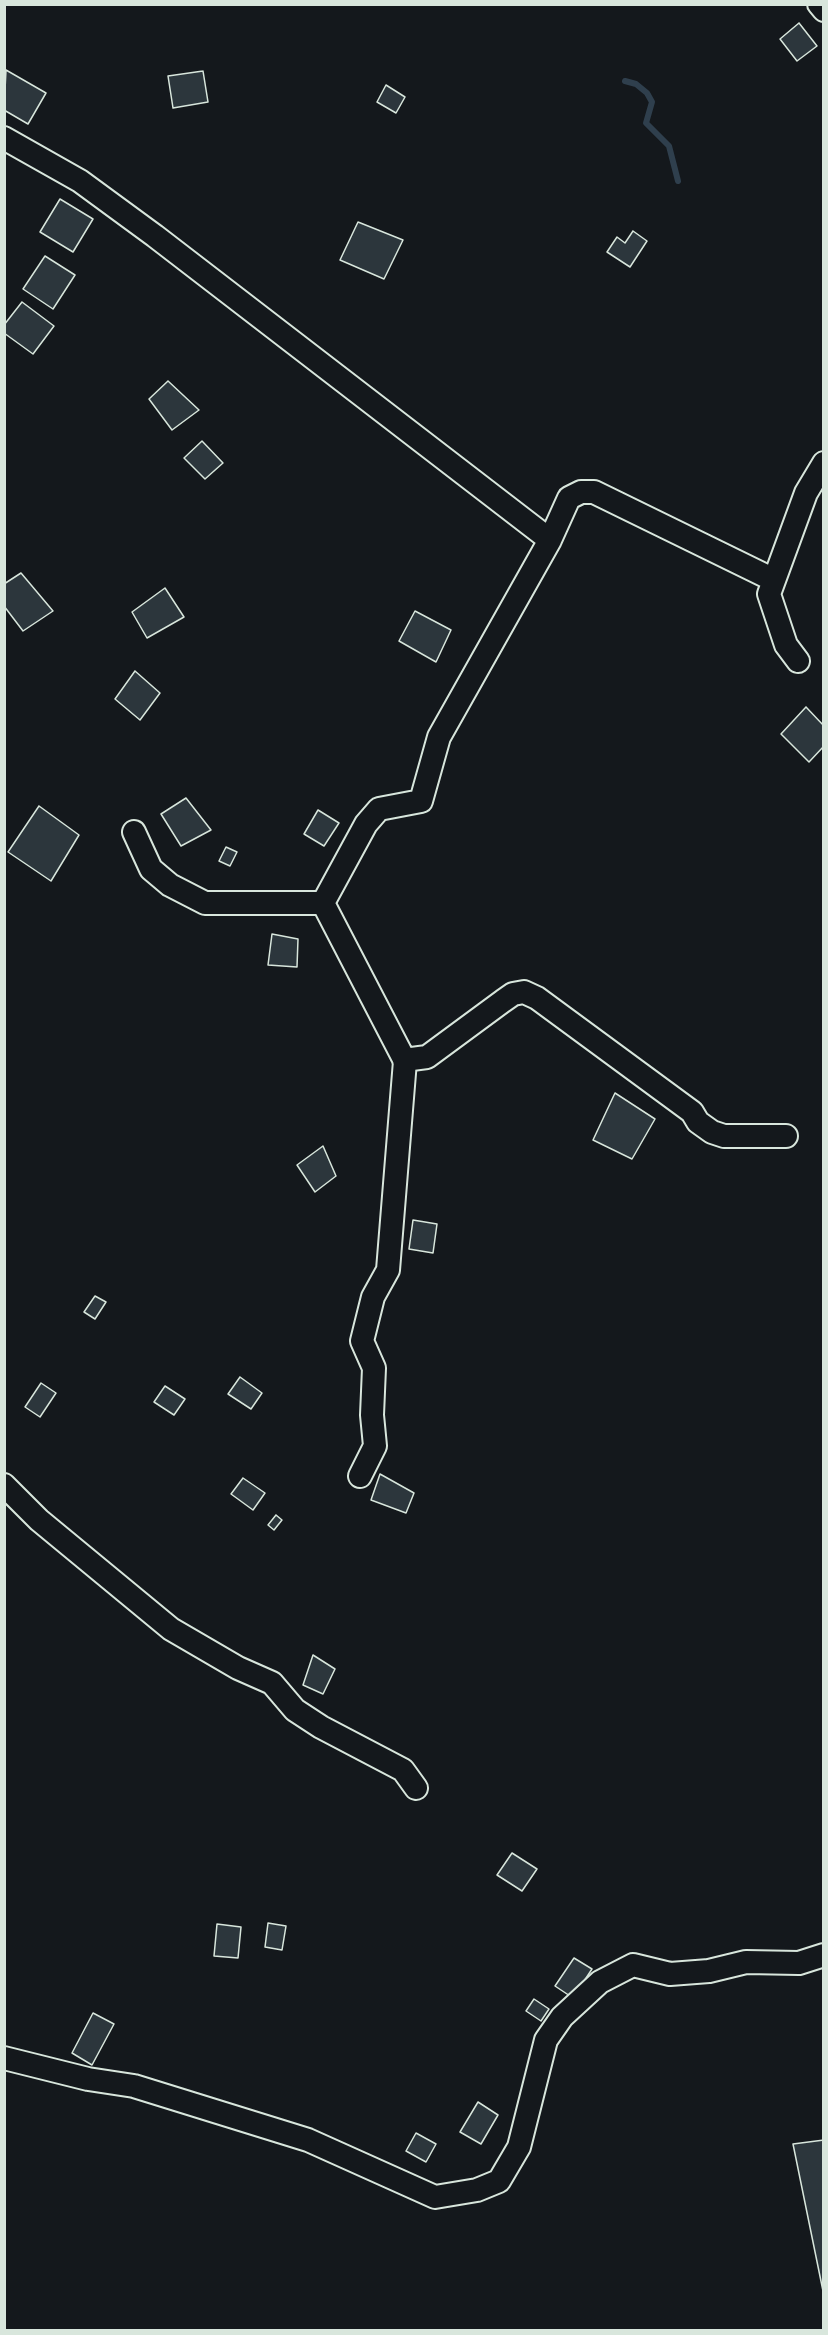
<!DOCTYPE html>
<style>
body{margin:0}
#map{position:relative;width:828px;height:2335px;overflow:hidden;background:#14181c;font-family:"Fira Sans",sans-serif}
canvas{display:block}
.frame{position:absolute;inset:0;border:6px solid #d8e6dc;pointer-events:none}
</style>
<div id="map">
<canvas width="828" height="2335"></canvas>
<div class="frame"></div>
</div>
<script>
const g = document.querySelector('canvas').getContext('2d');
g.lineJoin = 'round';
function poly(rows) {
  const path = new Path2D();
  for (const r of rows) {
    path.moveTo(r[0], r[1]);
    for (let i = 2; i < r.length; i += 2) path.lineTo(r[i], r[i + 1]);
  }
  return path;
}
function trace(path, color, width, dash) {
  g.strokeStyle = color;
  g.lineWidth = width;
  g.lineCap = dash ? 'butt' : 'round';
  g.setLineDash(dash || []);
  g.stroke(path);
}
function fillPath(path, color) {
  g.fillStyle = color;
  g.fill(path, 'evenodd');
}
trace(poly([
 [625,81,636,84,647,93,652,102,646,123,669,146,678,181]
]), '#2f3f4d', 6);
const building = poly([
 [799,23,817,46,797,61,780,39,799,23],
 [6,70,46,93,28,124,4,110,6,70],
 [203,71,208,102,173,108,168,76,203,71],
 [386,85,405,97,396,113,377,102,386,85],
 [60,199,93,219,73,252,40,232,60,199],
 [358,222,403,240,384,279,340,260,358,222],
 [633,231,647,241,630,267,607,252,617,237,625,243,633,231],
 [45,256,75,275,53,309,23,289,45,256],
 [22,302,54,326,33,354,4,333,4,325,22,302],
 [168,381,199,410,172,430,149,399,168,381],
 [202,441,223,463,205,479,184,458,202,441],
 [21,573,53,611,23,631,4,606,4,584,21,573],
 [165,588,184,617,147,638,132,612,165,588],
 [415,611,451,630,436,662,399,641,415,611],
 [135,671,160,693,140,720,115,699,135,671],
 [806,707,824,726,824,746,809,762,781,734,806,707],
 [186,798,211,830,181,846,161,814,186,798],
 [39,806,79,835,51,881,8,852,39,806],
 [318,810,339,823,324,846,304,834,318,810],
 [226,847,237,852,230,866,219,861,226,847],
 [272,934,298,939,297,967,268,965,272,934],
 [615,1093,655,1119,632,1159,593,1140,615,1093],
 [323,1146,336,1176,315,1192,297,1165,323,1146],
 [413,1220,437,1224,433,1253,409,1249,413,1220],
 [95,1296,106,1302,95,1319,84,1312,95,1296],
 [240,1377,262,1393,251,1409,228,1394,240,1377],
 [41,1383,56,1393,40,1417,25,1407,41,1383],
 [165,1386,185,1399,174,1415,154,1402,165,1386],
 [380,1474,414,1493,406,1513,371,1500,380,1474],
 [243,1478,265,1493,253,1510,231,1494,243,1478],
 [276,1515,282,1520,274,1530,268,1525,276,1515],
 [313,1655,335,1669,323,1694,303,1685,313,1655],
 [512,1853,537,1869,522,1891,497,1875,512,1853],
 [268,1923,286,1926,282,1950,265,1947,268,1923],
 [217,1924,241,1927,238,1958,214,1956,217,1924],
 [574,1958,592,1969,573,1998,555,1986,574,1958],
 [534,1999,549,2009,541,2021,526,2011,534,1999],
 [93,2013,114,2024,92,2065,72,2053,93,2013],
 [478,2102,498,2115,481,2144,460,2132,478,2102],
 [416,2133,436,2144,426,2162,406,2151,416,2133],
 [824,2140,824,2291,823,2291,793,2144,824,2140]
]);
fillPath(building, '#2c363c');
trace(building, '#d8e6dc', 1.5);
const minor = poly([
 [819,4,824,10],
 [4,138,80,181,155,236,550,540],
 [798,661,786,645,769,594,806,493,824,463],
 [134,832,151,869,170,885,205,903,323,903,405,1061,388,1270,373,1297,362,1341,374,1368,372,1415,375,1446,360,1476],
 [323,903,366,824,379,809,421,801,439,737,550,540,569,498,581,492,594,492,774,580],
 [404,1060,427,1057,503,1001,513,994,524,992,537,998,692,1112,698,1122,712,1132,724,1136,786,1136],
 [4,1485,39,1520,171,1629,238,1668,272,1683,295,1710,321,1727,403,1770,416,1788],
 [4,2058,88,2079,134,2086,308,2140,435,2197,477,2190,499,2181,519,2147,546,2040,562,2017,600,1982,633,1965,670,1974,709,1971,746,1962,799,1963,824,1955]
]);
trace(minor, '#d8e6dc', 26);
trace(minor, '#14181c', 22);
</script>
